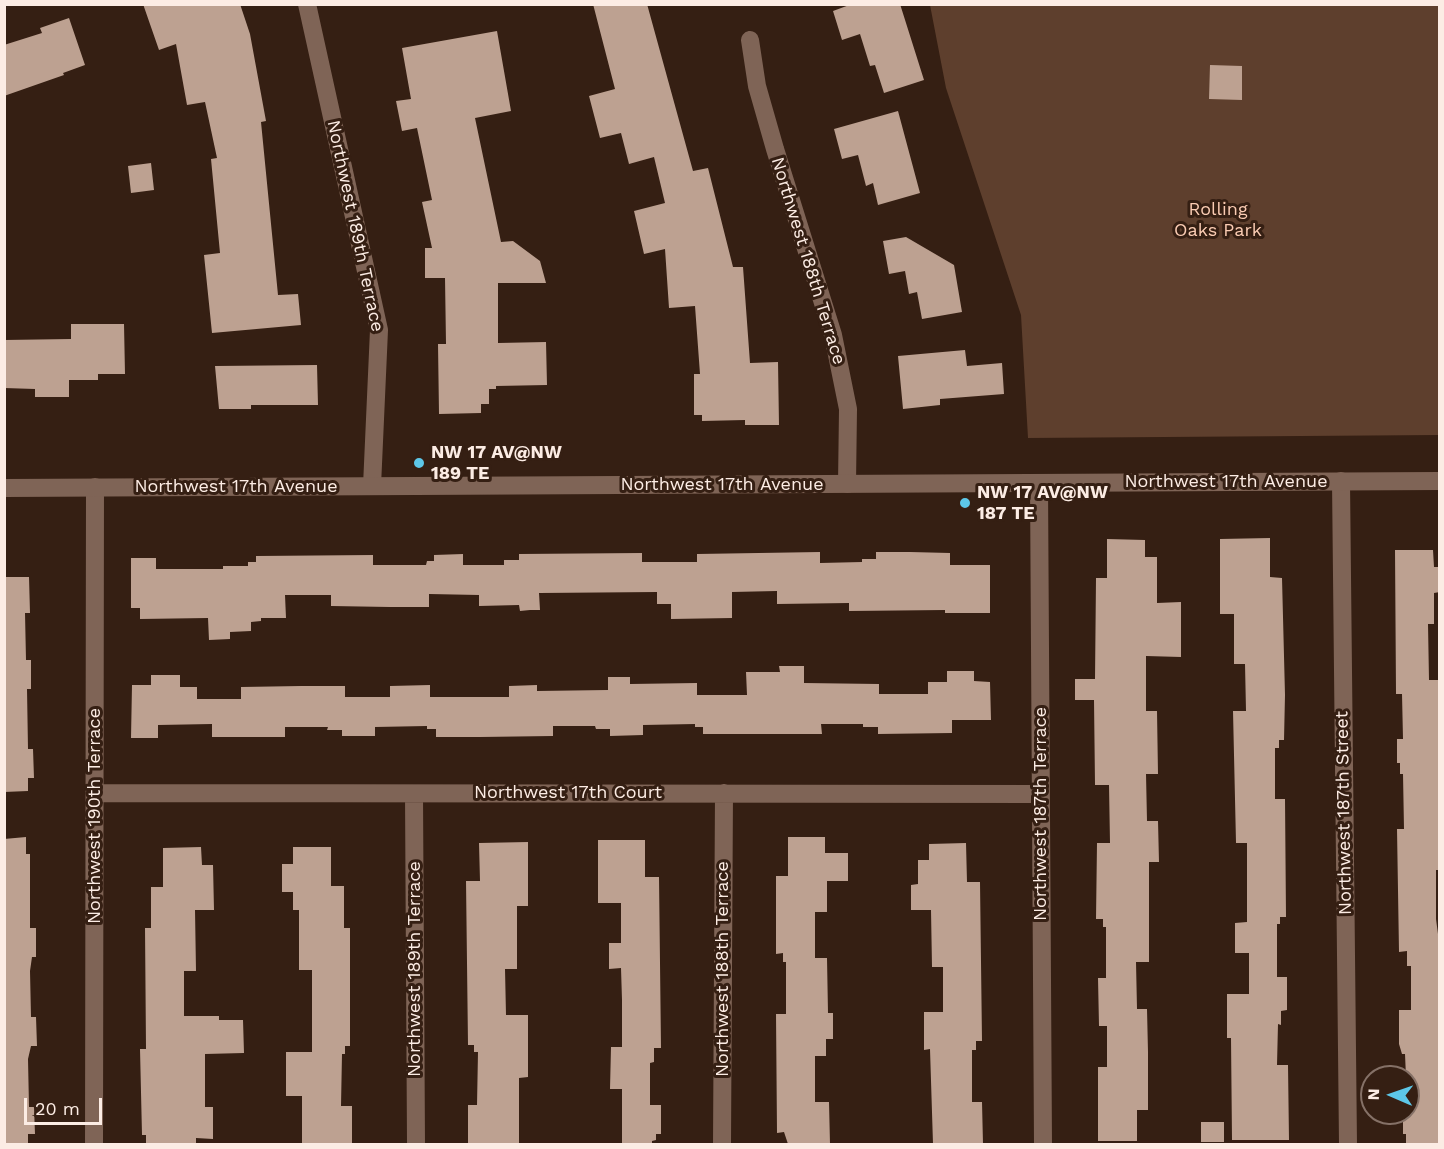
<!DOCTYPE html>
<style>
body{margin:0}
#map{position:relative;width:1444px;height:1149px;overflow:hidden;background:#351f13;font-family:"Work Sans",sans-serif}
canvas{display:block}
.frame{position:absolute;inset:0;border:6px solid #fcece4;pointer-events:none}
.north{position:absolute;left:1360px;top:1065px;width:60px;height:60px;box-sizing:border-box;background:#351f13;border:2px solid #857167;border-radius:50%;rotate:272deg;font-size:16px;font-weight:700;line-height:24px;text-align:center;color:#fcece4}
.north::after{content:'';display:block;margin:auto;width:21px;height:27px;background:#5dc7e8;clip-path:polygon(50% 0,100% 100%,50% 72%,0 100%)}
.scale{position:absolute;left:24px;top:1098px;width:78px;height:27px;box-sizing:border-box;border:3px solid #fcece4;border-top:0;padding-left:8px;font-size:18px;line-height:21px;white-space:nowrap;color:#fcece4;-webkit-text-stroke:4px #351f13;paint-order:stroke}
</style>
<div id="map">
<canvas width="1444" height="1149"></canvas>
<div class="frame"></div>
<div class="north">N</div>
<div class="scale">20 m</div>
</div>
<script>
const g = document.querySelector('canvas').getContext('2d');
g.lineJoin = 'round';
function fillPath(path, color) {
  g.fillStyle = color;
  g.fill(path, 'evenodd');
}
function poly(rows) {
  const path = new Path2D();
  for (const r of rows) {
    path.moveTo(r[0], r[1]);
    for (let i = 2; i < r.length; i += 2) path.lineTo(r[i], r[i + 1]);
  }
  return path;
}
function trace(path, color, width, dash) {
  g.strokeStyle = color;
  g.lineWidth = width;
  g.lineCap = dash ? 'butt' : 'round';
  g.setLineDash(dash || []);
  g.stroke(path);
}
function drawText(font, color, halo, rows, align = 'center') {
  g.font = font + ' "Work Sans",sans-serif';
  g.lineWidth = 6;
  g.setLineDash([]);
  g.textBaseline = 'middle';
  g.strokeStyle = halo;
  g.fillStyle = color;
  for (const [text, x, y, turn = 0] of rows) {
    g.save();
    g.translate(x, y);
    g.rotate((+turn || 0) * Math.PI / 180);
    g.textAlign = isNaN(turn) ? turn : align;
    if (halo) g.strokeText(text, 0, 0);
    g.fillText(text, 0, 0);
    g.restore();
  }
}
fillPath(poly([
 [930,5,1439,5,1439,435,1028,438,1021,315,946,88]
]), '#5e3f2d');
fillPath(poly([
 [143,4,240,4,250,34,266,121,261,122,278,295,298,294,301,325,212,333,204,255,220,253,211,159,217,158,205,102,187,105,176,44,159,50],
 [593,4,647,4,693,171,708,168,733,267,743,267,750,363,778,362,779,425,745,425,745,420,702,421,702,415,694,415,694,374,700,374,695,306,669,308,665,249,644,254,634,211,665,203,654,157,629,164,621,133,600,138,589,96,615,89],
 [852,4,900,4,924,80,884,93,875,65,870,66,860,34,842,40,833,11],
 [69,18,85,65,63,73,64,75,4,96,4,45,42,33,40,28],
 [497,31,511,111,475,118,501,242,513,241,540,261,546,283,498,283,498,343,546,342,547,385,496,386,496,389,489,389,489,404,481,404,481,413,439,414,438,344,446,344,445,278,425,278,425,248,432,248,422,202,432,200,417,128,402,131,396,101,411,99,402,48],
 [1210,65,1242,66,1242,100,1209,99],
 [898,111,920,193,878,205,873,183,866,186,858,155,842,159,834,129],
 [151,163,154,190,131,193,128,166],
 [906,237,954,265,962,312,922,319,917,292,909,294,905,271,889,274,883,241],
 [71,324,124,324,125,374,98,374,98,380,69,380,69,397,35,397,35,389,4,388,4,340,71,339],
 [965,350,967,366,1002,363,1004,394,940,399,940,405,903,409,898,356],
 [317,365,318,405,251,405,251,409,219,409,215,366],
 [1270,538,1270,577,1282,578,1285,695,1284,740,1279,740,1279,748,1275,748,1275,799,1285,799,1286,917,1280,917,1280,924,1277,924,1277,977,1287,977,1287,1010,1281,1011,1281,1025,1278,1024,1277,1065,1288,1065,1289,1140,1232,1140,1231,1038,1227,1038,1227,994,1249,994,1249,953,1235,953,1235,923,1247,922,1247,843,1236,843,1233,711,1246,711,1245,664,1234,664,1234,614,1220,614,1220,539],
 [1107,539,1145,540,1145,557,1157,557,1157,603,1181,602,1181,657,1146,656,1146,711,1157,711,1158,774,1146,774,1147,821,1158,821,1159,862,1149,862,1149,962,1136,962,1137,1009,1147,1009,1148,1052,1148,1110,1137,1110,1137,1141,1098,1141,1098,1067,1107,1067,1107,1026,1099,1026,1098,978,1106,978,1106,927,1103,927,1103,919,1096,919,1097,843,1110,843,1109,785,1095,785,1094,700,1075,700,1075,679,1095,679,1096,578,1107,578],
 [1395,550,1433,550,1434,567,1440,567,1440,592,1434,593,1434,624,1428,624,1429,680,1440,680,1440,870,1436,870,1436,919,1440,949,1440,1144,1406,1144,1406,1134,1403,1134,1403,1113,1408,1113,1408,1077,1406,1077,1405,1054,1402,1054,1399,1044,1399,1010,1411,1010,1411,966,1407,966,1407,951,1399,952,1397,829,1404,829,1403,774,1400,774,1400,763,1397,763,1397,739,1403,739,1402,694,1396,694],
 [820,552,820,563,862,562,862,559,876,559,876,552,910,552,950,553,950,565,990,565,990,613,945,613,945,610,849,611,849,603,777,604,777,591,732,592,732,618,671,619,671,604,657,604,657,592,539,593,540,610,530,610,520,611,519,605,479,606,479,595,429,594,429,607,390,607,331,606,331,595,285,595,286,618,261,618,261,621,251,622,251,631,230,632,230,639,209,640,208,618,140,619,140,608,131,608,131,558,156,558,156,569,223,569,223,566,248,566,248,562,256,562,256,556,373,555,373,565,426,565,427,561,434,561,434,555,463,554,463,565,504,565,504,560,519,560,519,554,642,553,642,562,697,562,697,554],
 [4,577,29,577,30,613,25,613,26,660,31,660,31,689,27,689,28,749,33,749,34,778,28,778,28,791,4,792],
 [779,666,804,666,804,683,879,684,879,694,928,694,928,682,947,682,947,671,974,671,974,681,990,682,991,720,952,720,952,733,878,734,878,727,863,727,863,724,821,724,822,734,703,734,703,727,695,727,695,724,643,725,643,735,610,736,610,729,596,729,595,726,553,726,553,736,480,737,436,737,436,729,427,729,427,726,375,727,375,736,342,736,342,730,327,730,328,727,285,727,285,737,212,737,212,724,158,725,158,738,131,738,132,685,151,685,151,675,180,675,180,687,197,687,197,699,241,699,241,687,301,686,345,686,345,697,390,697,390,686,430,685,430,697,509,697,509,686,537,685,537,691,608,690,608,677,630,677,630,684,697,683,697,695,747,695,746,672,780,672],
 [26,837,26,854,30,854,30,928,36,928,36,957,32,957,30,971,31,1017,36,1017,37,1046,31,1046,28,1059,29,1107,34,1107,35,1134,28,1134,28,1144,4,1144,4,839],
 [788,837,825,837,825,853,848,853,848,881,827,881,827,912,815,912,815,958,827,958,828,1013,833,1013,833,1039,826,1039,826,1056,815,1056,815,1102,829,1102,830,1144,788,1144,784,1132,777,1133,776,1014,786,1014,786,962,783,962,783,953,776,954,776,876,788,876],
 [598,840,645,840,645,877,659,877,661,1048,654,1048,654,1062,650,1063,650,1105,661,1105,661,1134,656,1134,656,1140,652,1141,652,1144,622,1144,622,1089,610,1089,611,1047,622,1047,622,1000,621,968,609,969,609,943,621,943,621,903,598,903],
 [528,842,528,906,517,906,517,969,505,969,506,1015,528,1015,528,1077,519,1078,519,1144,468,1144,468,1105,477,1105,478,1052,474,1052,474,1045,468,1045,466,881,480,881,479,843],
 [966,843,967,882,980,882,982,1041,976,1041,976,1050,972,1050,972,1102,982,1102,983,1144,933,1144,930,1049,924,1050,924,1012,943,1012,943,967,932,967,931,910,911,910,911,885,918,884,918,860,929,860,929,844],
 [201,847,202,865,213,865,214,910,195,910,196,971,184,971,184,1016,219,1016,219,1020,243,1020,244,1053,205,1054,205,1107,213,1107,213,1139,196,1138,196,1144,146,1144,146,1135,142,1135,140,1049,146,1049,145,928,151,928,151,887,163,887,163,848],
 [293,847,331,847,331,886,344,886,344,928,350,928,350,1046,345,1046,345,1054,342,1054,341,1106,352,1106,352,1144,302,1144,302,1096,286,1096,286,1052,312,1052,312,970,299,970,299,910,293,910,293,892,282,892,282,864,293,864],
 [1201,1122,1224,1122,1224,1142,1201,1142]
]), '#bda191');
trace(poly([
 [307,4,379,330,372,486],
 [750,40,757,86,775,149,833,335,848,409,847,484],
 [1341,481,1348,1144],
 [1039,483,1043,1144],
 [95,793,1041,794],
 [414,794,416,1144],
 [94,1144,95,487],
 [722,1144,724,793]
]), '#7f6456', 18);
trace(poly([
 [4,488,1440,481]
]), '#7f6456', 18);
for (const [x, y, r, color] of [
 [419,463,6,"#5dc7e8"],
 [965,503,6,"#5dc7e8"]
]) {
  const dot = new Path2D();
  dot.arc(x, y, r, 0, 2 * Math.PI);
  g.fillStyle = color;
  g.fill(dot);
  trace(dot, '#351f13', 2);
}
drawText('18px', '#fbccb3', '#351f13', [
 ["Rolling",1218,210],
 ["Oaks Park",1218,231]
]);
drawText('18px', '#fcece4', '#351f13', [
 ["Northwest 189th Terrace",355,226,78],
 ["Northwest 188th Terrace",808,261,73],
 ["Northwest 17th Avenue",1226,482],
 ["Northwest 17th Avenue",722,485],
 ["Northwest 17th Avenue",236,487],
 ["Northwest 17th Court",568,793],
 ["Northwest 187th Street",1344,813,-91],
 ["Northwest 187th Terrace",1041,814,-90],
 ["Northwest 190th Terrace",95,816,-90],
 ["Northwest 189th Terrace",415,969,-90],
 ["Northwest 188th Terrace",723,969,-90]
]);
drawText('bold 18px', '#fcece4', '#351f13', [
 ["NW 17 AV@NW",431,453],
 ["189 TE",431,474],
 ["NW 17 AV@NW",977,493],
 ["187 TE",977,514]
], 'left');
</script>
